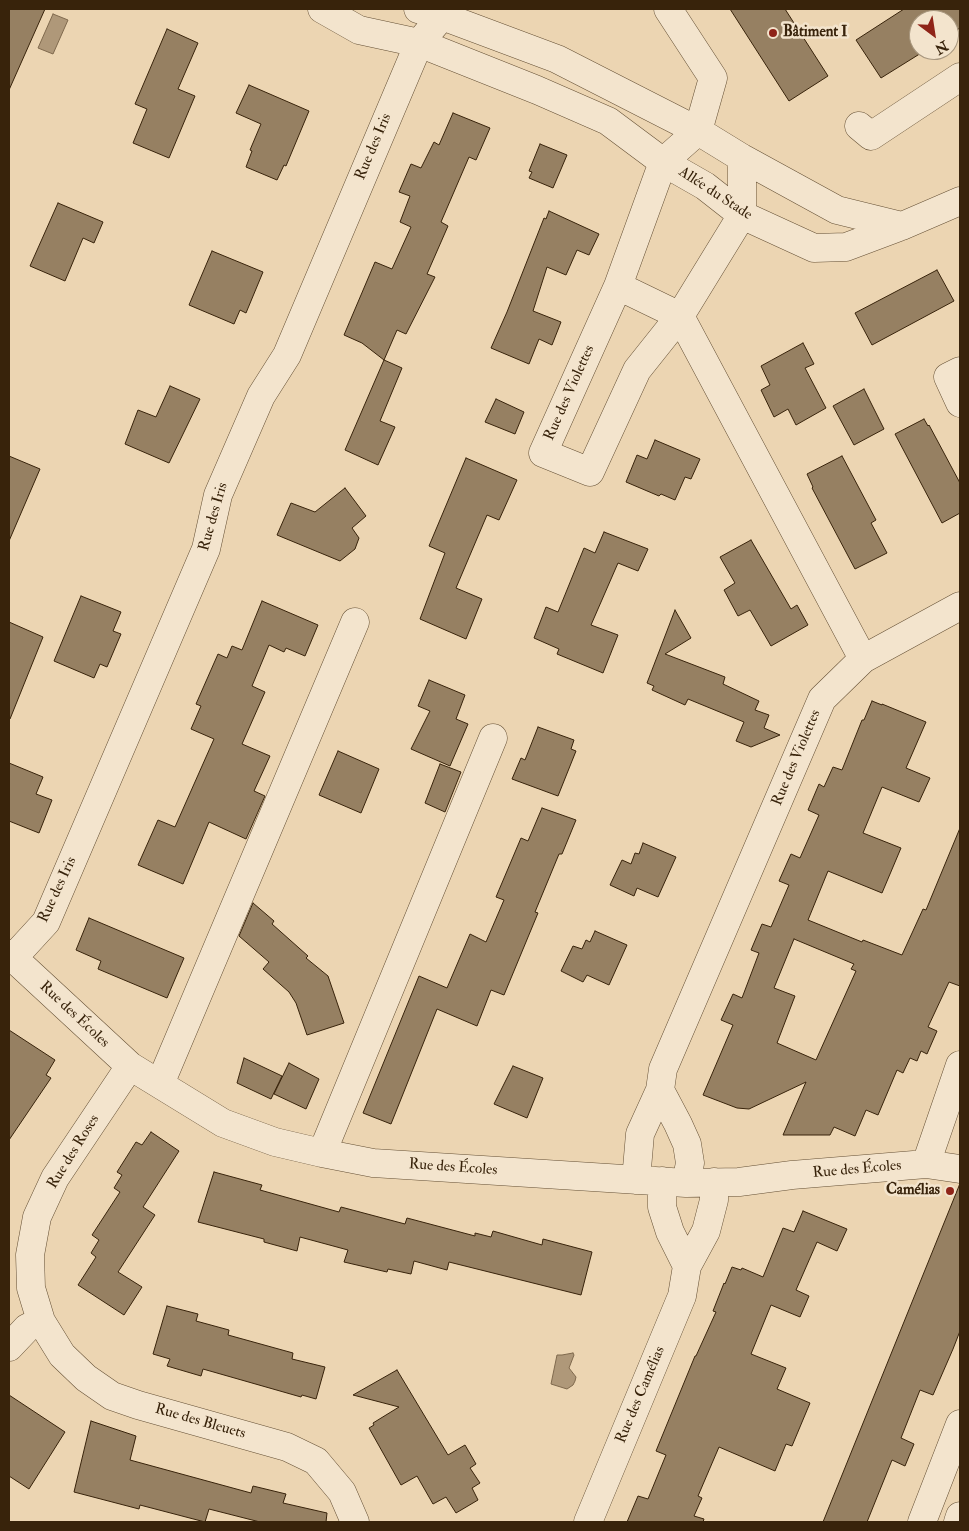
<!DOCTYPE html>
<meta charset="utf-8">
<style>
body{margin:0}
#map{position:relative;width:969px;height:1531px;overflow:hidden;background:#ecd5b2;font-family:"IM FELL Double Pica",serif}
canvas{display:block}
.frame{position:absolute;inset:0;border:10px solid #38230b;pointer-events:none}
.north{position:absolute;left:909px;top:10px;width:50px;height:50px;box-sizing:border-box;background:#f3e4cd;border:1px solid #a8977f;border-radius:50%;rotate:149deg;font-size:14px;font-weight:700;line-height:20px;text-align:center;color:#38230b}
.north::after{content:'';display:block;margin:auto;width:18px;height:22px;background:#8f2418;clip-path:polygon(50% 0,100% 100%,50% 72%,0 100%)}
</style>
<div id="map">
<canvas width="969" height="1531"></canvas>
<div class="frame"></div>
<div class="north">N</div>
</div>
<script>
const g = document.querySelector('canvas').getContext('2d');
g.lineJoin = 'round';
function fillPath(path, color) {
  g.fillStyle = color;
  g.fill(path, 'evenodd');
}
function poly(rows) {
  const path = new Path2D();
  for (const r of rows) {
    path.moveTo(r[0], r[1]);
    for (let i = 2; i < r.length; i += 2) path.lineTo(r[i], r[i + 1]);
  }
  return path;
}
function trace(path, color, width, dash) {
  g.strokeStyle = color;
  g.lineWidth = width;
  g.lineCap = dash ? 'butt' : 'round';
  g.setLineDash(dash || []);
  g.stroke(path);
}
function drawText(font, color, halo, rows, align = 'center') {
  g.font = font + ' "IM FELL Double Pica",serif';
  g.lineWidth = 5;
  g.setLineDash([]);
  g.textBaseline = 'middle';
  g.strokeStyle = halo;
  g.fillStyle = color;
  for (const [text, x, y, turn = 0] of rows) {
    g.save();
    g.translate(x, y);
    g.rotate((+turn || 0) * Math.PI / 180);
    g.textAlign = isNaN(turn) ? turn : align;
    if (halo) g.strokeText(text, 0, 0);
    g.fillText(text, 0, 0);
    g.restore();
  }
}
const water = poly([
 [53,14,68,20,53,54,38,48,53,14],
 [573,1353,574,1355,569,1368,576,1377,575,1381,573,1385,567,1389,551,1384,557,1355,562,1355,573,1353]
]);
fillPath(water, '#af9879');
trace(water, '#7f694d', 1);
const building = poly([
 [9,9,45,9,9,90,9,9],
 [730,9,785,9,828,76,789,101,730,9],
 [904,9,960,9,960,28,949,35,949,20,919,20,919,50,926,50,881,78,856,40,904,9],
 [167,29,198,43,178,89,195,96,169,158,133,143,147,109,135,104,167,29],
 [249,85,309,111,286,166,284,165,277,180,246,167,252,151,250,150,261,124,236,113,249,85],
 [453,113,490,128,476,160,469,157,441,222,448,226,427,274,435,277,406,334,397,330,384,360,362,343,344,335,375,262,392,269,411,227,400,222,410,196,399,192,411,164,421,168,434,142,439,145,453,113],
 [540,144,567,155,553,188,529,178,532,172,529,171,540,144],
 [58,203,103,222,94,243,83,238,65,281,30,266,58,203],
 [549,211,599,234,589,255,577,250,566,275,547,267,533,311,561,322,552,345,539,339,529,364,491,348,507,312,544,218,546,219,549,211],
 [212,251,263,272,246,313,240,310,234,324,189,305,212,251],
 [937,270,954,301,872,345,855,313,937,270],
 [803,343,814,364,805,368,826,408,796,425,788,409,774,417,761,390,770,385,761,366,803,343],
 [384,360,402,368,380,421,395,427,378,465,345,450,384,360],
 [170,386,200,399,169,463,125,444,138,410,156,417,170,386],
 [864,389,884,429,854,445,833,406,864,389],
 [496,399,524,412,515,434,485,422,496,399],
 [924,419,928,426,929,425,960,483,960,513,942,523,895,434,924,419],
 [655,440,700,459,691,479,685,477,675,500,661,494,659,496,626,482,637,455,647,459,655,440],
 [9,456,40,469,9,541,9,456],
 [842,456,876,520,871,523,887,553,855,569,812,488,813,487,807,474,842,456],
 [466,458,517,480,499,520,487,515,456,588,482,599,466,639,420,619,445,553,429,546,466,458],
 [345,488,366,516,352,528,359,538,355,549,340,561,277,535,291,503,315,512,345,488],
 [604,532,648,549,638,571,618,563,591,625,618,635,603,673,557,654,559,649,534,638,546,607,558,612,584,548,595,553,604,532],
 [751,540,791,609,797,605,808,625,771,646,750,610,738,616,724,590,735,583,720,557,751,540],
 [81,596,121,612,113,631,121,634,107,667,100,664,94,678,54,661,81,596],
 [262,601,318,625,305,656,286,648,284,652,269,645,252,686,265,692,242,744,270,756,254,791,265,796,246,839,209,822,183,884,138,865,158,820,175,827,214,739,191,729,201,706,196,704,218,654,227,658,232,646,242,650,262,601],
 [675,610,691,638,665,654,725,677,723,684,759,701,755,710,769,715,764,728,780,735,751,747,736,741,744,722,688,699,685,705,652,690,654,686,647,683,675,610],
 [9,622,43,637,10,719,9,719,9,622],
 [429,680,465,695,456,719,468,724,450,766,411,749,430,711,418,706,429,680],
 [872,701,882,705,882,704,926,722,906,768,930,778,919,802,882,787,863,833,901,848,882,893,828,871,808,920,862,942,863,940,902,955,923,909,926,910,960,828,960,986,949,982,928,1027,937,1031,927,1054,921,1051,917,1061,910,1058,903,1073,897,1070,878,1115,866,1110,855,1136,834,1127,830,1135,783,1135,806,1082,749,1109,737,1108,703,1095,733,1025,721,1020,733,994,742,998,759,953,751,950,762,924,771,927,789,885,779,881,791,854,800,858,819,815,808,810,819,784,824,787,833,767,842,770,862,720,864,720,872,701],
 [794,939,854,964,851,969,856,971,816,1060,777,1043,795,996,774,988,794,939],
 [538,727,574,740,571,749,576,751,558,796,512,779,521,758,525,760,538,727],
 [338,751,379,769,361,813,319,795,338,751],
 [9,763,43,777,36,794,52,800,39,833,9,821,9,763],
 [440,764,461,772,445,812,425,803,440,764],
 [542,808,576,820,562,854,559,854,535,912,538,913,504,995,491,990,477,1026,437,1009,391,1124,363,1113,419,976,447,988,470,934,486,942,504,900,496,897,521,838,528,841,542,808],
 [643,843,676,857,658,897,637,888,634,896,610,885,622,860,631,864,635,853,639,854,643,843],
 [253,903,274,921,272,924,308,956,306,958,328,976,344,1023,307,1035,296,1003,289,992,263,969,269,962,239,936,253,903],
 [89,918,184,958,167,998,98,969,101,961,76,950,89,918],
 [595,931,627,945,609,985,587,975,583,982,561,971,573,946,582,949,586,940,590,942,595,931],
 [9,1030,55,1060,46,1075,51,1078,9,1140,9,1030],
 [244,1058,282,1076,271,1099,237,1083,244,1058],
 [289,1063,319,1079,306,1109,274,1094,289,1063],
 [513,1066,543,1078,527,1118,494,1104,513,1066],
 [151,1132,179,1151,143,1207,155,1215,118,1272,142,1287,124,1315,78,1285,96,1257,91,1253,99,1240,92,1235,120,1192,114,1188,122,1175,117,1172,136,1142,142,1145,151,1132],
 [214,1172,262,1185,260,1190,339,1212,341,1207,405,1224,407,1218,475,1236,475,1233,491,1237,493,1231,542,1245,543,1239,592,1252,581,1295,449,1262,447,1270,414,1261,411,1274,388,1269,387,1272,344,1262,348,1250,300,1237,297,1251,264,1242,264,1239,198,1222,214,1172],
 [959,1186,960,1187,960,1331,953,1349,933,1395,920,1390,901,1438,914,1444,905,1466,892,1460,867,1522,823,1522,959,1186],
 [803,1211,847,1229,837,1251,817,1242,796,1290,809,1296,800,1317,771,1305,751,1354,786,1368,777,1389,810,1403,792,1446,786,1444,775,1471,719,1447,698,1496,702,1498,694,1516,704,1519,703,1522,627,1522,638,1496,648,1499,666,1455,656,1451,695,1356,696,1356,716,1312,713,1311,724,1283,725,1284,732,1267,741,1270,742,1268,763,1277,783,1228,794,1232,803,1211],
 [167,1306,198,1314,196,1321,229,1330,228,1335,293,1353,292,1359,325,1367,316,1399,302,1395,301,1397,203,1369,201,1376,167,1366,170,1359,153,1354,167,1306],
 [397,1370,448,1455,465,1445,476,1464,470,1468,480,1483,472,1488,478,1500,456,1513,446,1497,433,1504,417,1476,401,1485,369,1428,374,1425,373,1423,399,1407,353,1395,397,1370],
 [9,1395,65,1432,29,1489,9,1476,9,1395],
 [91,1421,136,1436,130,1460,251,1493,253,1486,286,1494,283,1503,327,1513,326,1522,260,1522,209,1509,205,1522,140,1505,139,1509,74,1492,91,1421]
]);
fillPath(building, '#968062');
trace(building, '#38230b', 1);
const minor = poly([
 [322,9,359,30,419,43,537,90,608,121,663,162,705,186,742,215,814,248,846,247,902,226,960,201],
 [418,9,442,16,557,59,698,131,742,158,837,210,902,226],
 [668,9,713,78,698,131],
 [859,126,871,136,960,77],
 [698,131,663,162,618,286,543,453,590,472,637,370,680,316,742,215,742,158],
 [618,286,680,316,863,659,822,699,663,1069,660,1090,640,1134,636,1180],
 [960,371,948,377,960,403],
 [863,659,960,606],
 [9,954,130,1066,223,1123,275,1142,322,1153,373,1163,686,1183,739,1182,792,1175,926,1164,960,1169],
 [13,958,46,922,206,549,218,495,261,396,287,355,419,43,448,9],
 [130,1066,55,1178,37,1217,30,1255,31,1288,41,1321,62,1355,86,1378,112,1396,138,1405,287,1447,316,1461,342,1492,355,1522],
 [160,1084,355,622],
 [660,1090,678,1124,687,1144,690,1163,686,1183],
 [322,1153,493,738],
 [926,1164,960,1065],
 [662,1181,662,1207,670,1232,687,1266],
 [9,1347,27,1328,41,1321],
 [588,1522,682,1296,687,1266,706,1231,714,1200,714,1182],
 [922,1522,960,1424],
 [958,1522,960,1516]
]);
trace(minor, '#655035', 29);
trace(minor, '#f3e4cd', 28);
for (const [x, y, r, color] of [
 [773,33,5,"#8f2418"],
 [950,1191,5,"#8f2418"]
]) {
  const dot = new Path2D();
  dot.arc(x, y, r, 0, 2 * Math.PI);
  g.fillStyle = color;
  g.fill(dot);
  trace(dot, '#f3e4cd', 2);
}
drawText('bold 15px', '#38230b', '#f3e4cd', [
 ["Bâtiment I",783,33],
 ["Camélias",940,1191,"right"]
], 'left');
drawText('15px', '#38230b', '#f3e4cd', [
 ["Rue des Iris",374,147,-67],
 ["Allée du Stade",715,194,33],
 ["Rue des Violettes",570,393,-66],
 ["Rue des Iris",214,517,-74],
 ["Rue des Violettes",797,758,-67],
 ["Rue des Iris",58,890,-65],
 ["Rue des Écoles",74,1015,43],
 ["Rue des Roses",74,1152,-58],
 ["Rue des Écoles",453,1168,4],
 ["Rue des Écoles",857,1170,-5],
 ["Rue des Camélias",641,1395,-67],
 ["Rue des Bleuets",200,1422,16]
]);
</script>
